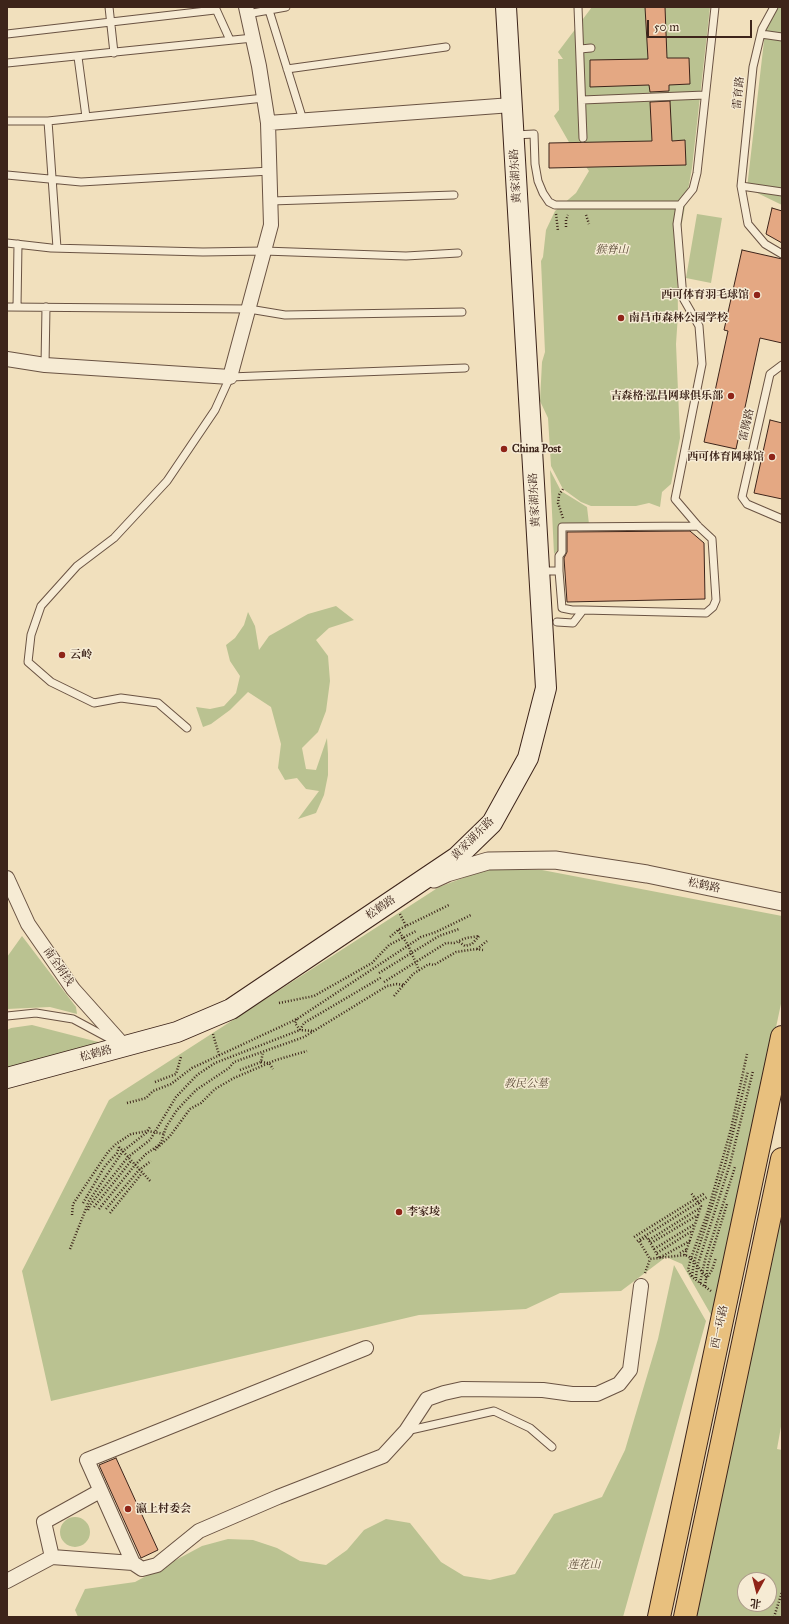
<!DOCTYPE html>
<meta charset="utf-8">
<style>
body{margin:0}
#map{position:relative;width:789px;height:1624px;overflow:hidden;background:#f1e0bd;font-family:"IM FELL Great Primer","Noto Serif SC",serif}
canvas{display:block}
.frame{position:absolute;inset:0;border:8px solid #3d241a;pointer-events:none}
.north{position:absolute;left:737px;top:1572px;width:40px;height:40px;box-sizing:border-box;background:#f6ebd4;border:1px solid #ac9b8a;border-radius:50%;rotate:187deg;font-size:11px;font-weight:700;line-height:16px;text-align:center;color:#3d241a}
.north::after{content:'';display:block;margin:auto;width:14px;height:18px;background:#8f2418;clip-path:polygon(50% 0,100% 100%,50% 72%,0 100%)}
.scale{position:absolute;left:647px;top:20px;width:105px;height:18px;box-sizing:border-box;border:2px solid #3d241a;border-top:0;padding-left:5px;font-size:12px;line-height:14px;white-space:nowrap;color:#3d241a;-webkit-text-stroke:3px #f6ebd4;paint-order:stroke}
</style>
<div id="map">
<canvas width="789" height="1624"></canvas>
<div class="frame"></div>
<div class="north">北</div>
<div class="scale">50 m</div>
</div>
<script>
const g = document.querySelector('canvas').getContext('2d');
g.lineJoin = 'round';
function fillPath(path, color) {
  g.fillStyle = color;
  g.fill(path, 'evenodd');
}
function poly(rows) {
  const path = new Path2D();
  for (const r of rows) {
    if (r.length === 3) {
      path.moveTo(r[0] + r[2], r[1]);
      path.arc(r[0], r[1], r[2], 0, 2 * Math.PI);
      continue;
    }
    path.moveTo(r[0], r[1]);
    for (let i = 2; i < r.length; i += 2) path.lineTo(r[i], r[i + 1]);
  }
  return path;
}
function trace(path, color, width, dash) {
  g.strokeStyle = color;
  g.lineWidth = width;
  g.lineCap = dash ? 'butt' : 'round';
  g.setLineDash(dash || []);
  g.stroke(path);
}
function drawText(font, color, halo, rows, align = 'center') {
  g.font = font + ' "IM FELL Great Primer","Noto Serif SC",serif';
  g.lineWidth = 3;
  g.setLineDash([]);
  g.textBaseline = 'middle';
  g.strokeStyle = halo;
  g.fillStyle = color;
  for (const [text, x, y, turn = 0] of rows) {
    g.save();
    g.translate(x, y);
    g.rotate((+turn || 0) * Math.PI / 180);
    g.textAlign = isNaN(turn) ? turn : align;
    if (halo) g.strokeText(text, 0, 0);
    g.fillText(text, 0, 0);
    g.restore();
  }
}
fillPath(poly([
 [592,7,710,7,692,168,677,250,678,314,676,344,680,438,671,484,662,492,660,507,649,503,636,506,591,506,581,502,563,489,551,466,548,418,540,401,542,362,545,352,541,261,543,257,546,230,555,211,576,193,589,171,570,144,554,116,559,110,558,59,563,59,558,52],
 [772,7,782,7,782,205,747,188,767,15],
 [697,214,722,218,711,283,686,278],
 [550,470,561,491,587,507,589,524,559,524,559,549,554,554],
 [336,606,354,620,329,628,316,640,328,656,330,681,326,711,318,732,302,748,306,769,316,770,327,738,328,754,328,775,324,795,316,813,298,819,319,791,306,789,297,778,285,780,278,768,281,744,271,707,248,692,230,710,211,724,203,727,196,707,210,709,224,706,236,693,240,676,230,661,226,645,235,638,244,625,248,612,255,626,259,650,269,636,308,614],
 [487,869,542,870,782,916,782,999,714,1320,682,1264,666,1257,621,1291,560,1293,526,1309,419,1315,51,1401,22,1271,109,1100,439,887],
 [22,936,76,1007,77,1014,50,1007,7,1009,7,957],
 [32,1025,106,1044,7,1073,7,1030,11,1028],
 [782,1202,782,1421,777,1449,782,1450,782,1617,694,1617],
 [745,1580,769,1580,769,1604,745,1604],
 [674,1265,706,1321,623,1617,78,1617,75,1610,85,1589,135,1582,202,1546,228,1539,253,1540,277,1548,300,1561,326,1565,347,1550,364,1530,386,1519,410,1523,441,1562,464,1576,490,1580,515,1574,554,1514,602,1497,625,1450,658,1339],
 [75,1532,15]
]), '#bac291');
const building = poly([
 [645,7,665,7,667,58,689,58,690,84,669,85,669,91,650,92,649,85,590,87,590,60,648,59,645,7],
 [670,101,672,141,685,140,686,165,549,168,549,143,652,141,650,102,670,101],
 [772,208,782,211,782,243,766,234,772,208],
 [742,250,782,259,782,343,760,338,736,449,704,442,728,331,724,330,742,250],
 [770,420,782,423,782,499,754,493,770,420],
 [690,531,704,543,705,599,567,602,564,558,567,552,567,532,690,531],
 [116,1458,158,1550,141,1558,99,1465,116,1458]
]);
fillPath(building, '#e4a883');
trace(building, '#3d241a', 1);
const service = poly([
 [109,7,114,53],
 [215,7,230,40],
 [268,7,303,120],
 [578,7,583,138],
 [774,7,762,29,753,67,741,186,748,224,765,244,782,254],
 [247,14,286,7],
 [7,34,215,10],
 [761,34,782,37],
 [580,49,591,48],
 [78,57,86,117],
 [7,63,253,38],
 [287,69,446,47],
 [582,100,705,95],
 [7,121,48,121,264,98],
 [48,121,57,248],
 [515,135,534,134,535,164,538,181,543,193,549,202,555,205,680,205],
 [7,175,81,182,270,171],
 [741,186,782,192],
 [271,201,454,195],
 [7,243,51,248,203,252,264,251,406,256,458,253],
 [7,307,249,309,285,315,462,312],
 [17,307,18,244],
 [45,365,46,307],
 [782,365,770,374,742,497,747,504,782,519],
 [541,571,559,571,562,608,572,610,583,610],
 [559,571,559,556,562,552,562,527,698,526],
 [557,622,573,623,583,610,706,613,713,607,716,600,712,539,698,526,675,499,702,364,699,326,683,298,677,224,680,205,693,189,697,173,715,7],
 [187,728,158,703,121,698,94,703,51,682,28,662,31,635,41,606,77,566,114,538,167,481,215,410,230,377,465,368],
 [7,1016,36,1013,73,1019,114,1041],
 [406,1431,494,1411,530,1428,552,1447]
]);
const minor = poly([
 [246,7,259,66,268,123],
 [7,359,45,365,230,377,271,225,268,123,512,105],
 [7,878,28,924,73,989,124,1046],
 [52,1557,44,1522,100,1491],
 [133,1563,87,1460,366,1348],
 [7,1581,52,1557,133,1563,142,1569,157,1565,199,1531,278,1497,383,1456,406,1431,427,1399,444,1393,462,1389,543,1390,572,1394,597,1394,619,1384,630,1370,641,1286]
]);
const tertiary = poly([
 [434,879,447,873,488,861,555,860,647,874,782,902]
]);
const secondary = poly([
 [7,1078,177,1032,231,1009,457,857,492,823,528,758,546,688,506,7]
]);
const trunk = poly([
 [659,1617,782,1037],
 [685,1617,782,1159]
]);
trace(service, '#6a5343', 9);
trace(minor, '#6a5343', 16);
trace(tertiary, '#6a5343', 19);
trace(secondary, '#3d241a', 22);
trace(trunk, '#3d241a', 24);
trace(poly([
 [556,214,558,231],
 [586,215,589,224],
 [566,227,566,220,568,215],
 [563,518,558,503,559,495,563,489],
 [400,914,406,926],
 [398,930,408,945,419,970],
 [390,937,398,930,449,905],
 [459,942,465,946,472,944,479,936],
 [477,949,487,941],
 [379,973,439,936,459,929],
 [384,982,446,943,454,943,466,938,479,936],
 [394,996,413,974,429,964,434,965,456,952,476,949,483,950],
 [279,1003,314,996,372,963,389,945,416,931],
 [297,1019,295,1023,300,1030,314,1031],
 [213,1034,219,1055],
 [261,1062,269,1063,273,1069],
 [240,1070,261,1062,263,1052],
 [155,1082,176,1074,181,1057],
 [127,1103,146,1098,153,1091,171,1084,192,1068,297,1019,421,937,436,932,471,915],
 [119,1147,151,1182],
 [155,1150,170,1136,190,1109,201,1103,215,1089,234,1078,276,1060,307,1051],
 [83,1203,105,1166,117,1153,119,1147],
 [94,1207,131,1161],
 [99,1209,135,1165,146,1154,159,1145,162,1140,166,1127,177,1110,196,1090,229,1068,234,1062,304,1037,387,986,397,984,403,985],
 [106,1209,139,1170,151,1161],
 [88,1210,90,1205,128,1157,150,1140,176,1097,197,1075,215,1063,300,1030,304,1023,382,977],
 [110,1213,142,1173],
 [72,1215,73,1204,108,1152,116,1144,131,1134,148,1131,164,1134],
 [634,1237,705,1193],
 [649,1240,700,1208],
 [637,1241,707,1197],
 [690,1241,659,1258,647,1237,639,1241,650,1259,685,1255,691,1258,707,1278,712,1270,716,1258],
 [651,1243,698,1215],
 [70,1249,89,1201,123,1151,146,1133,150,1127],
 [654,1249,695,1224],
 [657,1253,692,1231],
 [680,1253,687,1249],
 [685,1255,701,1206,691,1193],
 [645,1273,650,1259],
 [692,1276,694,1262,725,1165,748,1071],
 [696,1278,697,1267,730,1164,753,1071],
 [700,1283,705,1260,735,1167],
 [705,1286,708,1265,727,1204],
 [711,1291,692,1277,688,1270,691,1258,707,1214,731,1129,747,1054],
 [774,1617,782,1592]
]), '#3d241a', 2.5, [1, 2]);
trace(service, '#f6ebd4', 7);
trace(minor, '#f6ebd4', 14);
trace(tertiary, '#f6ebd4', 17);
trace(secondary, '#f6ebd4', 20);
trace(trunk, '#e8c07e', 22);
for (const [x, y, r, color] of [
 [757,295,4,"#8f2418"],
 [621,318,4,"#8f2418"],
 [731,396,4,"#8f2418"],
 [504,449,4,"#8f2418"],
 [772,457,4,"#8f2418"],
 [62,655,4,"#8f2418"],
 [399,1212,4,"#8f2418"],
 [128,1509,4,"#8f2418"]
]) {
  const dot = new Path2D();
  dot.arc(x, y, r, 0, 2 * Math.PI);
  g.fillStyle = color;
  g.fill(dot);
  trace(dot, '#f6ebd4', 1.5);
}
drawText('11px', '#3d241a', '#f6ebd4', [
 ["雷育路",739,93,-84],
 ["黄家湖东路",516,176,-93],
 ["雷腾路",747,425,-77],
 ["黄家湖东路",535,500,-93],
 ["黄家湖东路",473,839,-45],
 ["松鹤路",704,886,12],
 ["松鹤路",381,908,-34],
 ["南全附线",58,967,55],
 ["松鹤路",96,1054,-15],
 ["西一环路",720,1327,-78]
]);
drawText('italic 11px', '#5c4c38', '#f6ebd4', [
 ["猴脊山",612,250],
 ["教民公墓",526,1084],
 ["莲花山",584,1565]
]);
drawText('bold 11px', '#3d241a', '#f6ebd4', [
 ["西可体育羽毛球馆",749,295,"right"],
 ["南昌市森林公园学校",629,318],
 ["吉森格·泓昌网球俱乐部",723,396,"right"],
 ["China Post",512,449],
 ["西可体育网球馆",764,457,"right"],
 ["云岭",70,655],
 ["李家堎",407,1212],
 ["瀛上村委会",136,1509]
], 'left');
</script>
